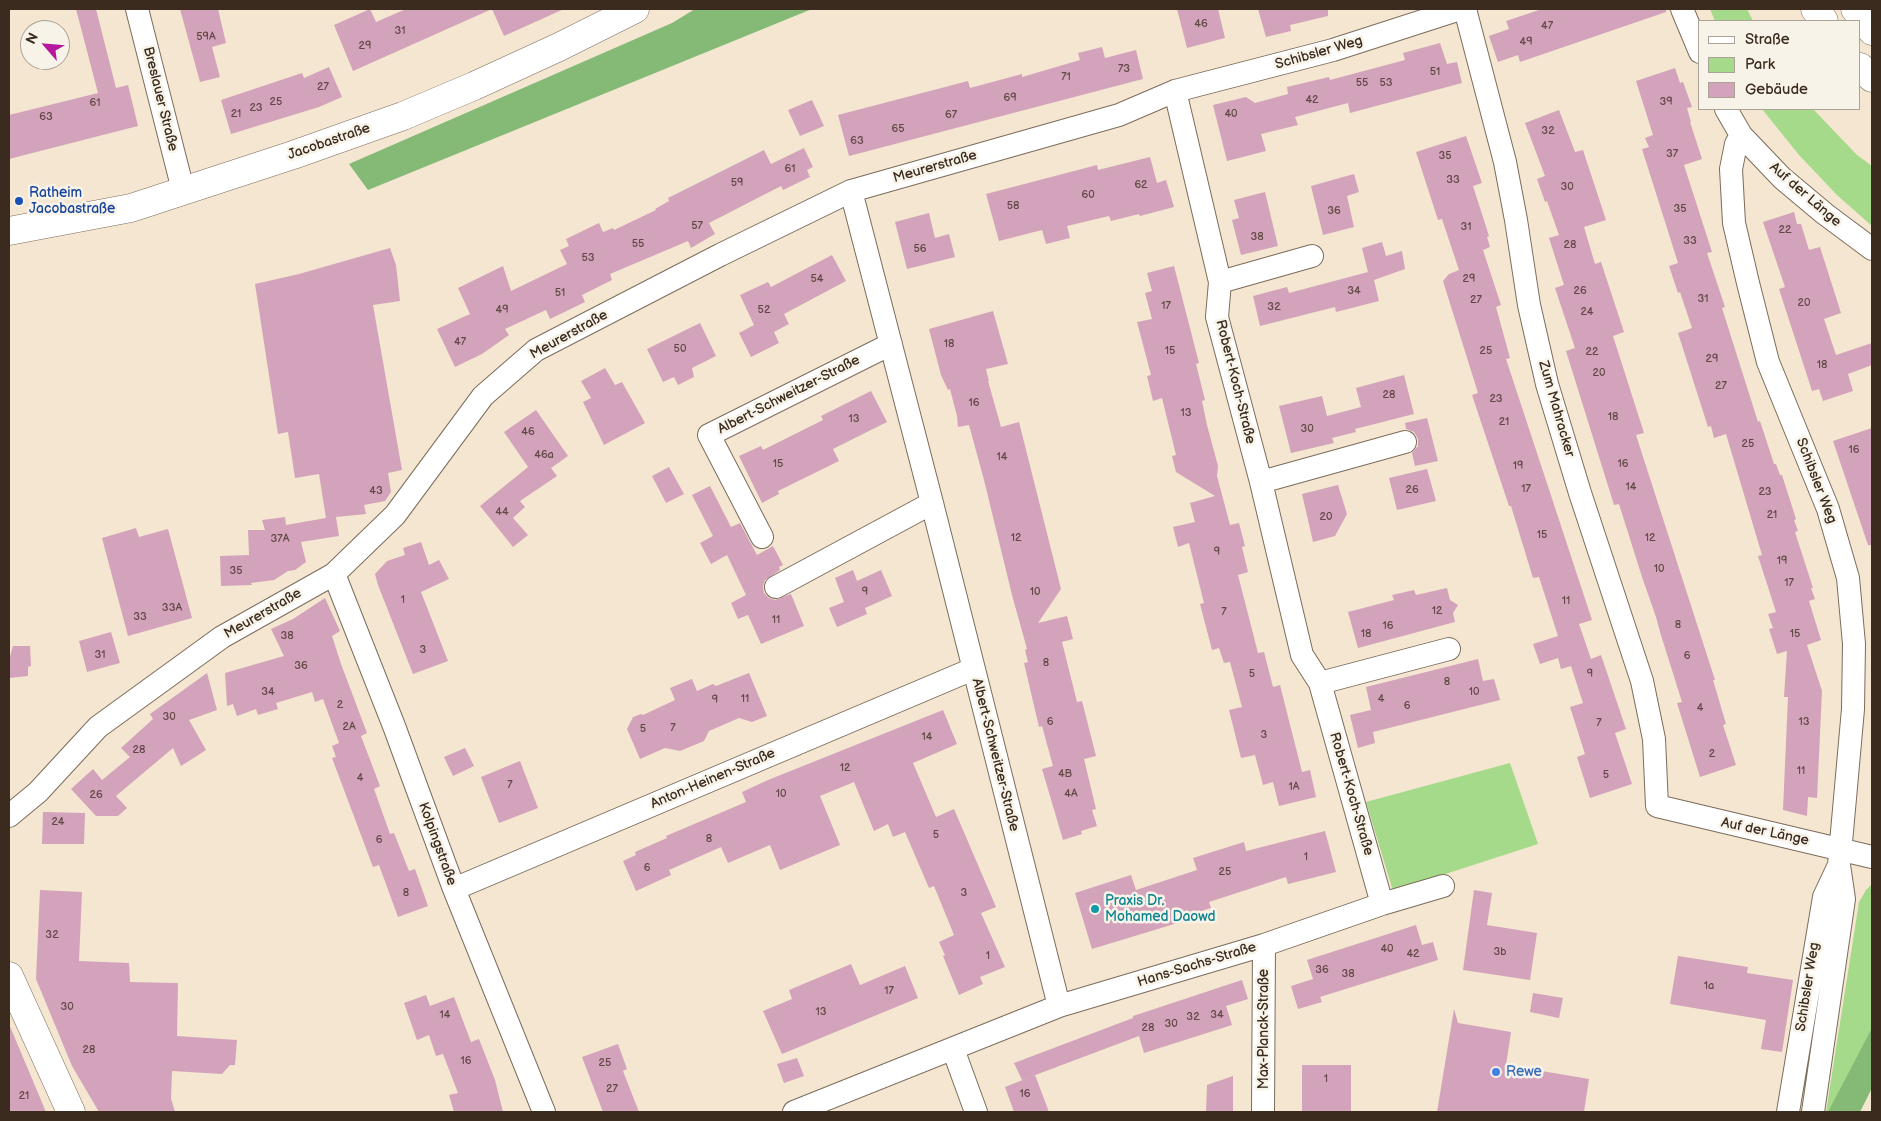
<!DOCTYPE html>
<meta charset="utf-8">
<style>
body{margin:0}
#map{position:relative;width:1881px;height:1121px;overflow:hidden;background:#f4e6d0;font-family:"Balsamiq Sans",sans-serif}
canvas{display:block}
.frame{position:absolute;inset:0;border:10px solid #3b2a1e;pointer-events:none}
.legend{position:absolute;left:1698px;top:20px;width:162px;height:90px;box-sizing:border-box;background:#f7f3e8;border:1px solid #aca397;margin:0;padding:6px 9px;list-style:none;font-size:15px;color:#3b2a1e}
.legend li{display:flex;align-items:center;gap:10px;height:25px}
.legend b{width:25px;border:1px solid #aca397}
.north{position:absolute;left:20px;top:20px;width:50px;height:50px;box-sizing:border-box;background:#f7f3e8;border:1px solid #aca397;border-radius:50%;rotate:297deg;font-size:14px;font-weight:700;line-height:20px;text-align:center;color:#3b2a1e}
.north::after{content:'';display:block;margin:auto;width:18px;height:22px;background:#b5179e;clip-path:polygon(50% 0,100% 100%,50% 72%,0 100%)}
</style>
<div id="map">
<canvas width="1881" height="1121"></canvas>
<div class="frame"></div>
<ul class="legend">
<li><b style="height:6px;background:#fff"></b>Straße</li>
<li><b style="height:14px;background:#a5da8a"></b>Park</li>
<li><b style="height:14px;background:#d3a3bb"></b>Gebäude</li>
</ul>
<div class="north">N</div>
</div>
<script>
const g = document.querySelector('canvas').getContext('2d');
g.lineJoin = 'round';
function fillPath(path, color) {
  g.fillStyle = color;
  g.fill(path, 'evenodd');
}
function poly(rows) {
  const path = new Path2D();
  for (const r of rows) {
    path.moveTo(r[0], r[1]);
    for (let i = 2; i < r.length; i += 2) path.lineTo(r[i], r[i + 1]);
  }
  return path;
}
function trace(path, color, width, dash) {
  g.strokeStyle = color;
  g.lineWidth = width;
  g.lineCap = dash ? 'butt' : 'round';
  g.setLineDash(dash || []);
  g.stroke(path);
}
function drawText(font, color, halo, rows, align = 'center') {
  g.font = font + ' "Balsamiq Sans",sans-serif';
  g.lineWidth = 5;
  g.setLineDash([]);
  g.textBaseline = 'middle';
  g.strokeStyle = halo;
  g.fillStyle = color;
  for (const [text, x, y, turn = 0] of rows) {
    g.save();
    g.translate(x, y);
    g.rotate((+turn || 0) * Math.PI / 180);
    g.textAlign = isNaN(turn) ? turn : align;
    if (halo) g.strokeText(text, 0, 0);
    g.fillText(text, 0, 0);
    g.restore();
  }
}
fillPath(poly([
 [1710,9,1747,9,1753,21,1715,21],
 [1762,109,1813,109,1857,155,1872,166,1872,226,1837,195,1799,155],
 [1510,763,1538,844,1393,891,1366,802],
 [1872,884,1872,1040,1836,1112,1826,1112,1859,902,1866,890]
]), '#a5da8a');
fillPath(poly([
 [695,9,812,9,368,190,349,164,672,23],
 [1872,1028,1872,1088,1860,1112,1828,1112]
]), '#84ba76');
fillPath(poly([
 [76,9,96,9,116,88,128,85,138,126,9,159,9,115,98,93],
 [180,9,218,9,226,43,212,47,220,77,200,82],
 [370,9,376,22,406,9,564,9,504,36,492,9,353,71,334,25],
 [1177,9,1218,9,1225,38,1187,48],
 [1258,9,1328,9,1328,16,1290,25,1291,31,1266,37],
 [1542,9,1666,9,1666,12,1520,62,1518,55,1498,62,1489,36,1509,29,1506,21],
 [1440,43,1447,64,1457,62,1462,83,1350,113,1348,103,1295,117,1298,125,1261,134,1266,151,1227,161,1213,105,1246,97,1255,103,1288,94,1287,87,1329,77,1330,80,1405,60,1403,53],
 [1102,47,1105,58,1136,50,1143,79,849,156,838,115,968,81,970,88,1022,74,1022,77,1080,60,1078,53],
 [329,67,342,97,319,107,231,134,221,100,302,73,304,78],
 [1675,68,1680,83,1683,82,1692,107,1687,108,1691,122,1690,122,1702,159,1684,165,1712,252,1707,253,1725,307,1722,308,1758,422,1760,421,1774,464,1776,464,1780,475,1782,475,1796,519,1794,520,1798,531,1795,532,1813,588,1811,588,1815,599,1809,601,1821,640,1807,645,1822,691,1817,798,1808,797,1807,816,1783,810,1788,697,1784,697,1787,651,1777,654,1769,629,1773,628,1768,614,1776,612,1758,556,1762,555,1726,434,1714,438,1711,426,1708,427,1678,333,1692,328,1680,292,1678,293,1669,266,1678,263,1642,149,1649,147,1645,138,1653,135,1636,81],
 [812,100,824,126,800,136,788,110],
 [1559,110,1575,152,1583,150,1606,220,1584,227,1595,264,1601,262,1624,332,1613,336,1644,433,1636,435,1715,680,1713,680,1726,724,1723,725,1736,765,1700,777,1677,703,1682,702,1660,632,1656,617,1642,577,1619,504,1614,505,1566,351,1575,348,1555,288,1564,285,1549,238,1559,235,1547,201,1545,202,1537,179,1545,176,1525,123],
 [1466,136,1482,183,1473,186,1489,236,1487,237,1490,247,1483,250,1501,305,1496,307,1510,358,1506,359,1592,620,1579,624,1591,659,1601,655,1626,729,1615,733,1632,784,1590,798,1577,757,1585,754,1570,707,1583,703,1571,666,1561,669,1558,658,1540,664,1533,644,1558,636,1539,577,1533,578,1511,506,1509,506,1472,395,1478,393,1443,281,1449,274,1459,270,1442,219,1438,220,1416,152],
 [804,148,813,167,807,170,810,177,783,190,781,186,709,223,715,234,691,248,688,241,610,274,612,280,582,295,585,302,550,319,546,310,505,329,509,335,482,354,455,367,437,329,470,314,458,288,503,266,511,291,567,264,560,250,569,246,566,239,599,223,603,232,613,228,614,230,656,210,655,209,669,201,668,198,764,150,771,164],
 [1150,157,1157,183,1166,180,1174,207,1140,216,1139,214,1111,221,1109,216,1067,226,1070,238,1046,244,1042,230,999,241,986,194,1097,165,1098,170],
 [1354,174,1359,192,1347,196,1354,227,1323,235,1311,186],
 [1265,192,1278,246,1241,255,1232,220,1239,218,1234,200],
 [1794,212,1797,224,1801,224,1809,250,1820,247,1841,313,1824,319,1836,355,1872,343,1872,365,1848,374,1853,391,1823,401,1819,389,1812,391,1779,289,1785,287,1763,222],
 [929,213,935,238,949,234,955,257,907,269,895,222],
 [1382,242,1386,256,1402,251,1405,269,1374,280,1379,301,1336,312,1335,307,1260,326,1253,296,1287,287,1289,293,1368,272,1362,248],
 [390,248,396,265,400,301,373,305,402,470,388,473,391,492,385,501,364,505,366,514,336,517,339,536,301,542,306,562,295,570,288,571,274,580,251,583,252,585,221,586,220,556,249,555,248,530,265,530,262,520,285,517,286,525,326,518,319,474,295,478,288,432,278,434,255,284,299,274],
 [832,255,846,281,784,314,789,324,774,332,779,343,751,357,739,333,754,325,740,295,768,282,771,287],
 [1174,266,1199,363,1196,364,1205,400,1202,401,1207,425,1218,466,1217,476,1230,525,1239,523,1245,546,1242,547,1248,572,1238,575,1258,653,1264,652,1273,687,1280,685,1302,772,1310,770,1316,797,1279,806,1273,782,1263,785,1255,755,1241,758,1229,710,1242,707,1230,662,1224,663,1219,648,1212,650,1200,604,1204,603,1189,543,1178,547,1173,527,1195,522,1190,503,1215,496,1176,472,1172,456,1176,455,1162,398,1153,401,1147,376,1151,375,1137,322,1152,319,1145,293,1152,291,1147,273],
 [993,311,1008,364,986,369,989,381,988,381,1001,427,1019,422,1061,589,1038,623,1067,616,1073,639,1062,642,1077,702,1082,701,1096,756,1084,759,1096,809,1092,810,1097,826,1081,831,1082,834,1063,840,1042,769,1053,766,1042,726,1039,727,1024,663,1028,662,1025,650,1027,649,1012,595,984,480,969,425,958,427,957,416,950,389,948,390,941,375,929,329],
 [700,323,716,356,692,368,694,377,678,385,674,377,663,382,647,349],
 [605,368,615,385,622,382,645,423,604,445,583,402,591,398,581,381],
 [1404,375,1414,414,1355,429,1356,432,1332,438,1334,443,1291,453,1279,406,1322,396,1327,416,1361,407,1356,388],
 [871,391,887,422,833,449,839,461,778,491,779,494,762,503,739,456,761,446,763,450,823,420,821,416],
 [536,410,568,456,551,468,557,476,520,501,525,507,513,518,528,535,513,547,480,506,528,467,504,432],
 [1427,418,1438,461,1415,466,1412,453,1418,446,1418,439,1414,432,1406,429,1405,423],
 [1872,428,1872,545,1868,545,1833,441],
 [669,467,684,494,666,503,652,476],
 [1427,469,1436,501,1397,510,1389,478],
 [1338,485,1347,514,1335,536,1313,542,1302,494],
 [710,486,731,527,740,523,757,555,773,546,783,565,779,567,780,570,765,580,763,586,764,593,769,598,775,600,791,594,804,626,761,644,748,615,738,619,731,603,746,595,727,555,711,564,700,543,713,536,692,495],
 [136,528,139,537,168,529,192,618,128,636,102,538],
 [421,542,429,565,439,560,449,579,421,592,448,661,413,674,378,585,375,574,387,561,405,555,403,548],
 [853,570,857,581,881,570,892,596,865,608,867,614,837,627,829,608,844,602,835,578],
 [1447,588,1450,600,1458,605,1453,613,1455,622,1358,648,1348,612,1394,600,1392,595,1414,590,1416,595],
 [325,598,340,631,332,636,341,664,367,733,361,736,380,786,374,789,390,834,394,833,409,871,415,869,428,906,398,917,379,865,373,867,332,758,336,757,332,746,339,743,323,699,315,702,312,692,276,703,278,709,258,715,256,709,237,716,233,704,227,706,225,673,284,656,271,629,293,619],
 [111,632,120,663,87,672,79,641],
 [13,646,30,646,31,666,28,667,28,676,9,678,9,660],
 [1478,659,1483,681,1494,679,1500,700,1373,732,1375,743,1358,748,1350,715,1371,710,1366,687],
 [207,673,217,710,189,720,206,750,181,766,173,748,116,796,127,808,118,816,96,816,71,789,93,769,102,780,130,757,121,748,153,719,150,714],
 [749,673,767,716,752,722,739,718,709,731,704,741,680,751,665,748,640,759,627,729,633,717,641,714,643,715,675,700,670,688,692,679,697,691,713,684,716,686],
 [943,710,957,744,913,763,936,817,954,809,996,907,981,913,1005,967,980,977,983,984,959,995,943,956,945,955,939,942,954,935,934,886,929,888,905,832,893,837,888,824,874,831,854,782,820,796,840,845,780,870,770,845,728,863,721,847,669,870,671,875,636,891,623,861,636,855,635,852,667,838,666,836,746,802,742,792,768,780],
 [465,748,474,766,453,776,444,757],
 [520,761,538,808,499,823,481,777],
 [43,812,85,813,84,844,42,844],
 [1325,831,1336,872,1288,884,1286,877,1209,902,1211,908,1182,917,1184,921,1092,949,1075,893,1131,875,1136,890,1197,870,1193,858,1244,842,1246,851],
 [40,890,82,892,79,961,129,963,130,982,178,983,177,1036,237,1040,235,1065,230,1065,222,1074,172,1071,171,1098,175,1112,99,1112,72,1066,36,979],
 [1474,890,1492,893,1487,925,1537,933,1530,980,1463,970],
 [1416,925,1422,945,1433,942,1438,960,1320,997,1322,1002,1298,1009,1291,986,1313,979,1307,960],
 [1678,956,1748,967,1747,973,1793,980,1782,1052,1761,1049,1766,1020,1670,1004],
 [851,964,860,985,905,966,918,998,782,1054,763,1011,792,999,789,990],
 [1242,980,1248,999,1226,1006,1232,1025,1144,1053,1139,1036,1022,1080,1014,1063,1133,1018,1133,1016],
 [1533,993,1563,998,1559,1018,1530,1012],
 [426,995,430,1006,454,997,471,1042,479,1039,495,1080,503,1112,454,1112,449,1095,458,1093,443,1054,436,1056,429,1035,417,1040,404,1003],
 [1454,1009,1458,1023,1511,1032,1506,1065,1589,1079,1584,1112,1437,1112],
 [9,1024,46,1112,9,1112],
 [618,1044,627,1069,623,1071,639,1112,603,1112,582,1057],
 [797,1058,804,1076,784,1083,777,1064],
 [1302,1065,1351,1065,1351,1112,1302,1112],
 [1035,1075,1049,1112,1014,1112,1005,1087],
 [1233,1076,1233,1112,1206,1112,1207,1085]
]), '#d3a3bb');
const street = poly([
 [137,9,183,190],
 [1465,9,1505,162,1516,220,1529,305,1547,384,1580,493,1642,681,1654,739,1657,806,1872,857],
 [1682,9,1700,52],
 [1175,91,1220,282,1217,317,1261,482,1302,655,1320,683,1382,904],
 [1726,109,1741,135,1736,144,1731,169,1734,223,1748,283,1768,362,1828,509,1848,578,1854,644,1853,709,1839,865,1844,899,1813,1112],
 [1741,135,1782,178,1825,214,1872,249],
 [851,191,932,503,1059,1006],
 [1220,282,1312,256],
 [1261,482,1405,442],
 [762,537,709,435,891,344],
 [334,574,394,726,454,889,544,1112],
 [776,587,932,503],
 [1320,683,1449,649],
 [9,816,38,792,98,727,222,637,334,574,395,515,483,396,536,350,720,255,851,191,1119,115,1175,91,1333,50,1460,9],
 [454,889,973,669],
 [953,1049,976,1112],
 [794,1112,1059,1006,1264,945,1382,904,1443,886],
 [1263,1112,1264,945],
 [1788,1112,1824,897,1839,865]
]);
const secondary = poly([
 [9,231,131,208,293,155,403,116,474,86,559,47,635,9],
 [9,976,71,1112]
]);
const highway = poly([
 [1815,9,1824,21],
 [1855,9,1872,31],
 [1860,67,1872,78]
]);
trace(street, '#7c6c5c', 24);
trace(secondary, '#7c6c5c', 29);
trace(highway, '#7c6c5c', 29);
trace(street, '#fff', 22);
trace(secondary, '#fff', 28);
trace(highway, '#fff', 28);
for (const [x, y, r, color] of [
 [19,201,5,"#1a4fb4"],
 [1095,909,5,"#0f9aa8"],
 [1496,1072,5,"#3f7fe0"]
]) {
  const dot = new Path2D();
  dot.arc(x, y, r, 0, 2 * Math.PI);
  g.fillStyle = color;
  g.fill(dot);
  trace(dot, '#f7f3e8', 2);
}
drawText('11px', '#614845', null, [
 ["46",1201,24],
 ["47",1547,26],
 ["31",400,31],
 ["59A",206,37],
 ["49",1526,42],
 ["29",365,46],
 ["73",1124,69],
 ["51",1435,72],
 ["71",1066,77],
 ["55",1362,83],
 ["53",1386,83],
 ["27",323,87],
 ["69",1010,98],
 ["42",1312,100],
 ["25",276,102],
 ["39",1666,102],
 ["61",95,103],
 ["23",256,108],
 ["21",236,114],
 ["40",1231,114],
 ["67",951,115],
 ["63",46,117],
 ["65",898,129],
 ["32",1548,131],
 ["63",857,141],
 ["37",1672,154],
 ["35",1445,156],
 ["61",790,169],
 ["33",1453,180],
 ["59",737,183],
 ["62",1141,185],
 ["30",1567,187],
 ["60",1088,195],
 ["58",1013,206],
 ["35",1680,209],
 ["36",1334,211],
 ["57",697,226],
 ["31",1466,227],
 ["22",1785,230],
 ["38",1257,237],
 ["33",1690,241],
 ["55",638,244],
 ["28",1570,245],
 ["56",920,249],
 ["53",588,258],
 ["54",817,279],
 ["29",1469,279],
 ["34",1354,291],
 ["26",1580,291],
 ["51",560,293],
 ["31",1703,299],
 ["27",1476,300],
 ["20",1804,303],
 ["17",1166,306],
 ["32",1274,307],
 ["49",502,310],
 ["52",764,310],
 ["24",1587,312],
 ["47",460,342],
 ["18",949,344],
 ["50",680,349],
 ["15",1170,351],
 ["25",1486,351],
 ["22",1592,352],
 ["29",1712,359],
 ["18",1822,365],
 ["20",1599,373],
 ["27",1721,386],
 ["28",1389,395],
 ["23",1496,399],
 ["16",974,403],
 ["13",1186,413],
 ["18",1613,417],
 ["13",854,419],
 ["21",1504,422],
 ["30",1307,429],
 ["46",528,432],
 ["25",1748,444],
 ["16",1854,450],
 ["46a",544,455],
 ["14",1002,457],
 ["15",778,464],
 ["16",1623,464],
 ["19",1518,466],
 ["14",1631,487],
 ["17",1526,489],
 ["26",1412,490],
 ["43",376,491],
 ["23",1765,492],
 ["44",502,512],
 ["21",1772,515],
 ["20",1326,517],
 ["15",1542,535],
 ["12",1016,538],
 ["12",1650,538],
 ["37A",280,539],
 ["9",1217,552],
 ["19",1782,561],
 ["10",1659,569],
 ["35",236,571],
 ["17",1789,583],
 ["9",865,592],
 ["10",1035,592],
 ["1",403,600],
 ["11",1566,601],
 ["33A",172,608],
 ["12",1437,611],
 ["7",1224,612],
 ["33",140,617],
 ["11",776,620],
 ["8",1678,625],
 ["16",1388,626],
 ["18",1366,634],
 ["15",1795,634],
 ["38",287,636],
 ["3",423,650],
 ["31",100,655],
 ["6",1687,656],
 ["8",1046,663],
 ["36",301,666],
 ["5",1252,674],
 ["9",1590,674],
 ["8",1447,682],
 ["34",268,692],
 ["10",1474,692],
 ["11",745,699],
 ["4",1381,699],
 ["9",715,700],
 ["2",340,705],
 ["6",1407,706],
 ["4",1700,708],
 ["30",169,717],
 ["6",1050,722],
 ["13",1804,722],
 ["7",1599,723],
 ["2A",349,727],
 ["7",673,728],
 ["5",643,729],
 ["3",1264,735],
 ["14",927,737],
 ["28",139,750],
 ["2",1712,754],
 ["12",845,768],
 ["11",1801,771],
 ["4B",1065,774],
 ["5",1606,775],
 ["4",360,778],
 ["7",510,785],
 ["1A",1294,787],
 ["10",781,794],
 ["4A",1071,794],
 ["26",96,795],
 ["24",58,822],
 ["5",936,835],
 ["8",709,839],
 ["6",379,840],
 ["1",1306,857],
 ["6",647,868],
 ["25",1225,872],
 ["8",406,893],
 ["3",964,893],
 ["32",52,935],
 ["40",1387,949],
 ["3b",1500,952],
 ["42",1413,954],
 ["1",988,956],
 ["36",1322,970],
 ["38",1348,974],
 ["1a",1709,986],
 ["17",889,991],
 ["30",67,1007],
 ["13",821,1012],
 ["14",445,1015],
 ["34",1217,1015],
 ["32",1193,1017],
 ["30",1171,1024],
 ["28",1148,1028],
 ["28",89,1050],
 ["16",466,1061],
 ["25",605,1063],
 ["1",1326,1079],
 ["27",612,1089],
 ["16",1025,1094],
 ["21",24,1096]
]);
drawText('14px', '#3b2a1e', '#f7f3e8', [
 ["Schibsler Weg",1319,53,-16],
 ["Breslauer Straße",160,99,76],
 ["Jacobastraße",329,142,-19],
 ["Meurerstraße",935,167,-16],
 ["Auf der Länge",1805,195,41],
 ["Meurerstraße",569,335,-29],
 ["Robert-Koch-Straße",1235,382,76],
 ["Albert-Schweitzer-Straße",789,395,-27],
 ["Zum Mahracker",1556,409,74],
 ["Schibsler Weg",1816,481,69],
 ["Meurerstraße",263,614,-30],
 ["Albert-Schweitzer-Straße",995,755,76],
 ["Anton-Heinen-Straße",713,779,-23],
 ["Robert-Koch-Straße",1351,794,74],
 ["Auf der Länge",1765,832,12],
 ["Kolpingstraße",437,844,70],
 ["Hans-Sachs-Straße",1197,965,-17],
 ["Schibsler Weg",1808,987,-81],
 ["Max-Planck-Straße",1264,1029,-90]
]);
drawText('14px', '#164399', '#f7f3e8', [
 ["Ratheim",29,193],
 ["Jacobastraße",29,209]
], 'left');
drawText('14px', '#0d838f', '#f7f3e8', [
 ["Praxis Dr.",1105,901],
 ["Mohamed Daowd",1105,917]
], 'left');
drawText('14px', '#366cbe', '#f7f3e8', [
 ["Rewe",1506,1072]
], 'left');
</script>
